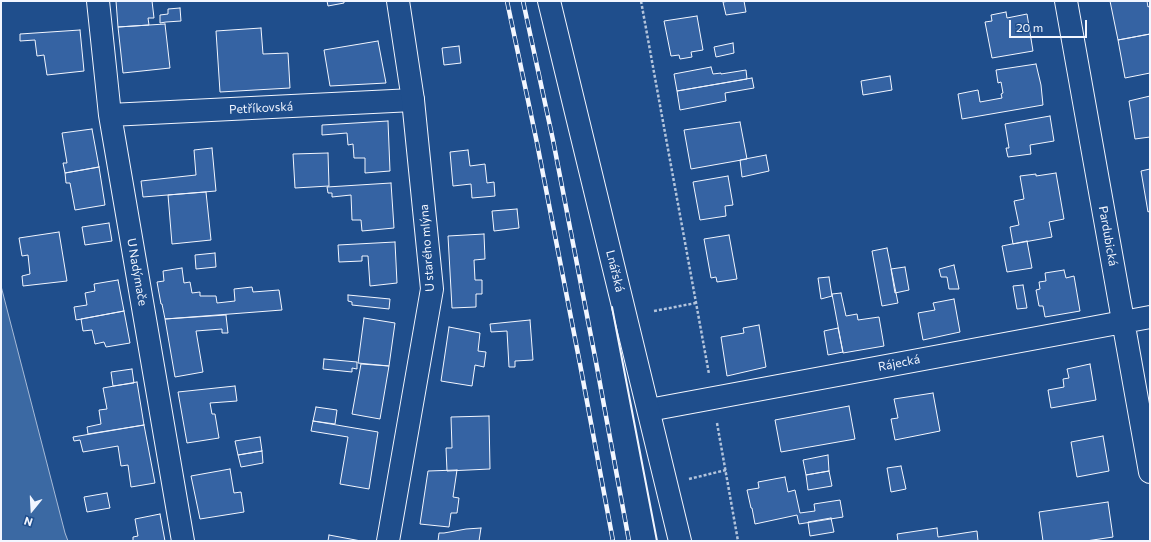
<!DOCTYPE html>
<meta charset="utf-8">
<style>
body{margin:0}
#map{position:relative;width:1151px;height:542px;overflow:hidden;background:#1f4e8c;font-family:Commissioner,sans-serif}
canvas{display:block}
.frame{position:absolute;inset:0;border:2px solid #f2f6ff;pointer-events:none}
.north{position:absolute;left:12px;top:490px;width:40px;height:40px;-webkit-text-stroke:3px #1f4e8c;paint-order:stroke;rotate:198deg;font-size:11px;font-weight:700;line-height:16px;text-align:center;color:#f2f6ff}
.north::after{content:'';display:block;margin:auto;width:14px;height:18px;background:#f2f6ff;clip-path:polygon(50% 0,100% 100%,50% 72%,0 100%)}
.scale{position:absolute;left:1009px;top:20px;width:78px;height:18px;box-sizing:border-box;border:2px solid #f2f6ff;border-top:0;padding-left:5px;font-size:12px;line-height:14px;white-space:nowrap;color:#f2f6ff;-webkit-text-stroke:3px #1f4e8c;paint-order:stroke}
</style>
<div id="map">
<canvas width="1151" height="542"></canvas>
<div class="frame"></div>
<div class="north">N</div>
<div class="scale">20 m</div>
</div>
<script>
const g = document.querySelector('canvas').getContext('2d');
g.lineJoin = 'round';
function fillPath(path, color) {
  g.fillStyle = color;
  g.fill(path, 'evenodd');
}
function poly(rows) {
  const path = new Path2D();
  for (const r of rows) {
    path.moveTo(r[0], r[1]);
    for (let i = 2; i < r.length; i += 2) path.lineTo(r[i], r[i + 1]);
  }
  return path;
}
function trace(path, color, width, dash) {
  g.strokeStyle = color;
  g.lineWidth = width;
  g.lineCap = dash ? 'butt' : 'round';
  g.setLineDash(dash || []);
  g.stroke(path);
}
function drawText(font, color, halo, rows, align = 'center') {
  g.font = font + ' Commissioner,sans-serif';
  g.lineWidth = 3;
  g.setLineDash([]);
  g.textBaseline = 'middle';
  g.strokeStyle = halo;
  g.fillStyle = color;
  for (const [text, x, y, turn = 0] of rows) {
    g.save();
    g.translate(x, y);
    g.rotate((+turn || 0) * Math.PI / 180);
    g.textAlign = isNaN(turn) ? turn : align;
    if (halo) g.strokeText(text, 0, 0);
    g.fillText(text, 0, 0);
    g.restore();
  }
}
const water = poly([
 [1,286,65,533,68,541,1,541,1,286]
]);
fillPath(water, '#3b69a3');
trace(water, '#a8bbd7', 1);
const building = poly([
 [116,1,152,1,154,18,148,18,149,25,118,27,116,1],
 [327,1,344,1,344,3,328,6,327,1],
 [730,1,744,1,746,12,726,15,723,2,730,1],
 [1110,1,1147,1,1148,7,1150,6,1150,34,1118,40,1110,1],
 [180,8,181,21,166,22,160,23,160,15,168,14,168,9,180,8],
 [1006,12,1007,18,1027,14,1033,51,992,58,985,22,992,21,991,15,1006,12],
 [697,16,703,50,691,52,692,57,680,59,679,55,671,56,664,21,697,16],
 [165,24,170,68,123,73,118,27,165,24],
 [261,28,263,54,288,53,290,88,220,92,216,31,261,28],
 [80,30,84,71,47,75,44,55,37,56,35,40,20,41,20,34,80,30],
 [1150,34,1150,73,1125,78,1118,40,1150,34],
 [378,41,386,83,330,86,324,50,378,41],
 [733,43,734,53,716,57,714,47,733,43],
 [459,46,461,63,444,65,442,48,459,46],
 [1036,64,1041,85,1043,105,962,119,958,94,978,90,980,102,1002,98,1001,94,1003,93,1001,82,998,83,996,70,1036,64],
 [711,67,713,74,721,73,721,74,746,70,747,79,677,91,674,74,711,67],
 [890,76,892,90,863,95,861,81,890,76],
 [752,78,754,88,725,93,726,101,680,110,677,91,752,78],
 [1150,96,1150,137,1135,139,1129,101,1150,96],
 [1050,116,1054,141,1030,145,1031,154,1008,157,1006,148,1009,148,1005,124,1050,116],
 [388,121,390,171,365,173,365,158,354,158,353,144,348,145,347,133,322,135,322,125,388,121],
 [740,122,747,159,691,169,684,130,740,122],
 [92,129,99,167,65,173,63,163,67,163,62,133,92,129],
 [212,148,216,191,143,197,141,181,196,175,194,150,212,148],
 [468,150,470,166,485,164,487,183,494,182,495,196,472,198,471,184,453,186,450,152,468,150],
 [328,153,329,186,295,188,293,154,328,153],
 [766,155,769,171,742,177,740,160,766,155],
 [99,167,105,205,75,210,70,183,66,183,65,173,99,167],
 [1150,169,1150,211,1148,212,1141,171,1150,169],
 [1056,173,1064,219,1049,222,1052,237,1013,244,1010,227,1019,225,1014,201,1024,199,1020,176,1036,174,1036,176,1056,173],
 [728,176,733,205,725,206,726,216,700,220,693,182,728,176],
 [391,183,394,228,362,231,361,220,352,220,351,195,332,197,332,193,328,193,327,187,391,183],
 [206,192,211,240,172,244,168,195,206,192],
 [517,209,519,228,494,231,492,211,517,209],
 [109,223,112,241,85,245,82,227,109,223],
 [59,232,67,281,23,286,22,276,30,274,28,255,22,256,19,238,59,232],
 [484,234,485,259,474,260,475,280,482,280,482,294,476,294,476,307,452,308,448,236,484,234],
 [729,235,737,279,717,282,716,277,711,278,704,239,729,235],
 [1027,241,1032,268,1007,272,1002,246,1027,241],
 [395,242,397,283,370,286,368,256,362,256,362,261,339,262,338,245,395,242],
 [887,248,898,303,882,306,872,251,887,248],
 [215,253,216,267,196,269,195,255,215,253],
 [954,265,959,289,949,289,947,277,941,277,939,269,954,265],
 [905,267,909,290,895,293,891,269,905,267],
 [182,268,184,283,190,282,192,293,200,292,200,296,216,296,217,303,235,301,234,289,252,287,253,292,279,290,282,310,165,319,162,304,161,304,157,282,164,281,163,271,182,268],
 [1064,270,1066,278,1074,276,1080,311,1045,317,1043,306,1039,306,1036,290,1040,289,1039,282,1046,281,1045,273,1064,270],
 [829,277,832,296,821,299,818,278,829,277],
 [118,280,124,311,76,320,74,307,87,305,85,293,95,291,94,284,118,280],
 [1023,285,1027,308,1017,309,1013,286,1023,285],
 [841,293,846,316,857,314,858,320,879,317,884,346,843,353,832,294,841,293],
 [348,295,390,299,389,309,352,305,352,302,348,301,348,295],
 [954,299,960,332,923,340,918,313,935,310,933,303,954,299],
 [124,311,130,343,106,347,104,342,95,344,92,330,83,331,81,319,124,311],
 [226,315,228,333,222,333,222,329,196,331,203,372,175,377,165,319,226,315],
 [364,318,395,323,389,366,358,363,364,318],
 [530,320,533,360,515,361,515,367,509,367,507,331,491,332,490,324,530,320],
 [759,325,766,367,727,376,721,337,744,333,743,328,759,325],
 [449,327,480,333,478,351,486,352,484,367,475,365,472,386,441,381,449,327],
 [838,328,843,352,828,355,824,331,838,328],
 [324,359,357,362,357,369,352,368,352,372,323,369,324,359],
 [361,364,389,366,380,419,352,414,361,364],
 [1090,364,1096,400,1051,408,1048,390,1064,387,1063,379,1069,378,1067,369,1090,364],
 [132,369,134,383,113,386,111,372,132,369],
 [137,382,144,425,88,434,87,427,101,424,99,410,107,409,103,388,137,382],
 [235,386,237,401,210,403,212,414,215,414,219,438,187,443,178,392,235,386],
 [933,393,940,431,895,440,891,419,898,418,894,399,933,393],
 [849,406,855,439,781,452,775,420,849,406],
 [316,407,337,410,335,424,313,421,316,407],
 [489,416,490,469,447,471,446,448,452,448,451,417,489,416],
 [313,421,378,432,369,489,340,484,348,437,311,431,313,421],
 [144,425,155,483,131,487,128,465,121,466,118,446,83,452,80,440,74,441,73,437,144,425],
 [1103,436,1109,471,1077,477,1071,442,1103,436],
 [260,437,262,451,238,455,235,441,260,437],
 [262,451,263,463,241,467,238,455,262,451],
 [828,455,829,471,806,475,803,460,828,455],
 [901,466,906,489,891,492,887,468,901,466],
 [230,469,234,493,241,492,244,512,200,519,191,476,230,469],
 [457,470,453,497,459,498,457,513,451,513,449,527,420,524,428,471,457,470],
 [829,471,832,486,808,490,806,475,829,471],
 [785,477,788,492,795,490,800,513,815,511,814,504,840,500,843,517,799,524,797,515,755,524,752,508,751,508,747,490,759,488,758,482,785,477],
 [107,493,110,508,87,512,84,497,107,493],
 [1108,502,1113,537,1086,541,1043,541,1039,512,1108,502],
 [160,514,165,541,133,541,133,537,138,536,135,519,160,514],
 [831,518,834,532,810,536,808,522,831,518],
 [481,528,479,541,438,541,439,533,444,533,466,529,481,528],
 [937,528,938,537,977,531,978,541,898,541,897,534,937,528],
 [329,535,361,541,328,541,329,535]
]);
fillPath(building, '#3563a3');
trace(building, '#f2f6ff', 1);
const street = poly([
 [98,1,110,115,183,541],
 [1066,1,1150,472],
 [110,115,413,100],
 [649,410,1150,317]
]);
const secondary = poly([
 [549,1,680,541],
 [388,541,432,289,413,100,398,1]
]);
trace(street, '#f2f6ff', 24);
trace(secondary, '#f2f6ff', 24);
trace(poly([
 [641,1,709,374],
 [654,311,696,303],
 [717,423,738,541],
 [689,479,726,470]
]), '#b3c4dc', 2.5, [3, 2]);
trace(street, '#1f4e8c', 22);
trace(secondary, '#1f4e8c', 22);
const rail = poly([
 [507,1,537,143,580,364,613,541],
 [523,1,553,140,596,362,629,541]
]);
trace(rail, '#f2f6ff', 4.5);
trace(rail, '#1f4e8c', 3, [9]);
trace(poly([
 [612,307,657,541]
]), '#f2f6ff', 2);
drawText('12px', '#f2f6ff', '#1f4e8c', [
 ["Petříkovská",261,108,-3],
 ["Pardubická",1108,236,80],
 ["U starého mlýna",427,248,-94],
 ["Lnářská",615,271,76],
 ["U Nadýmače",137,272,80],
 ["Rájecká",899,363,-11]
]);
</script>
